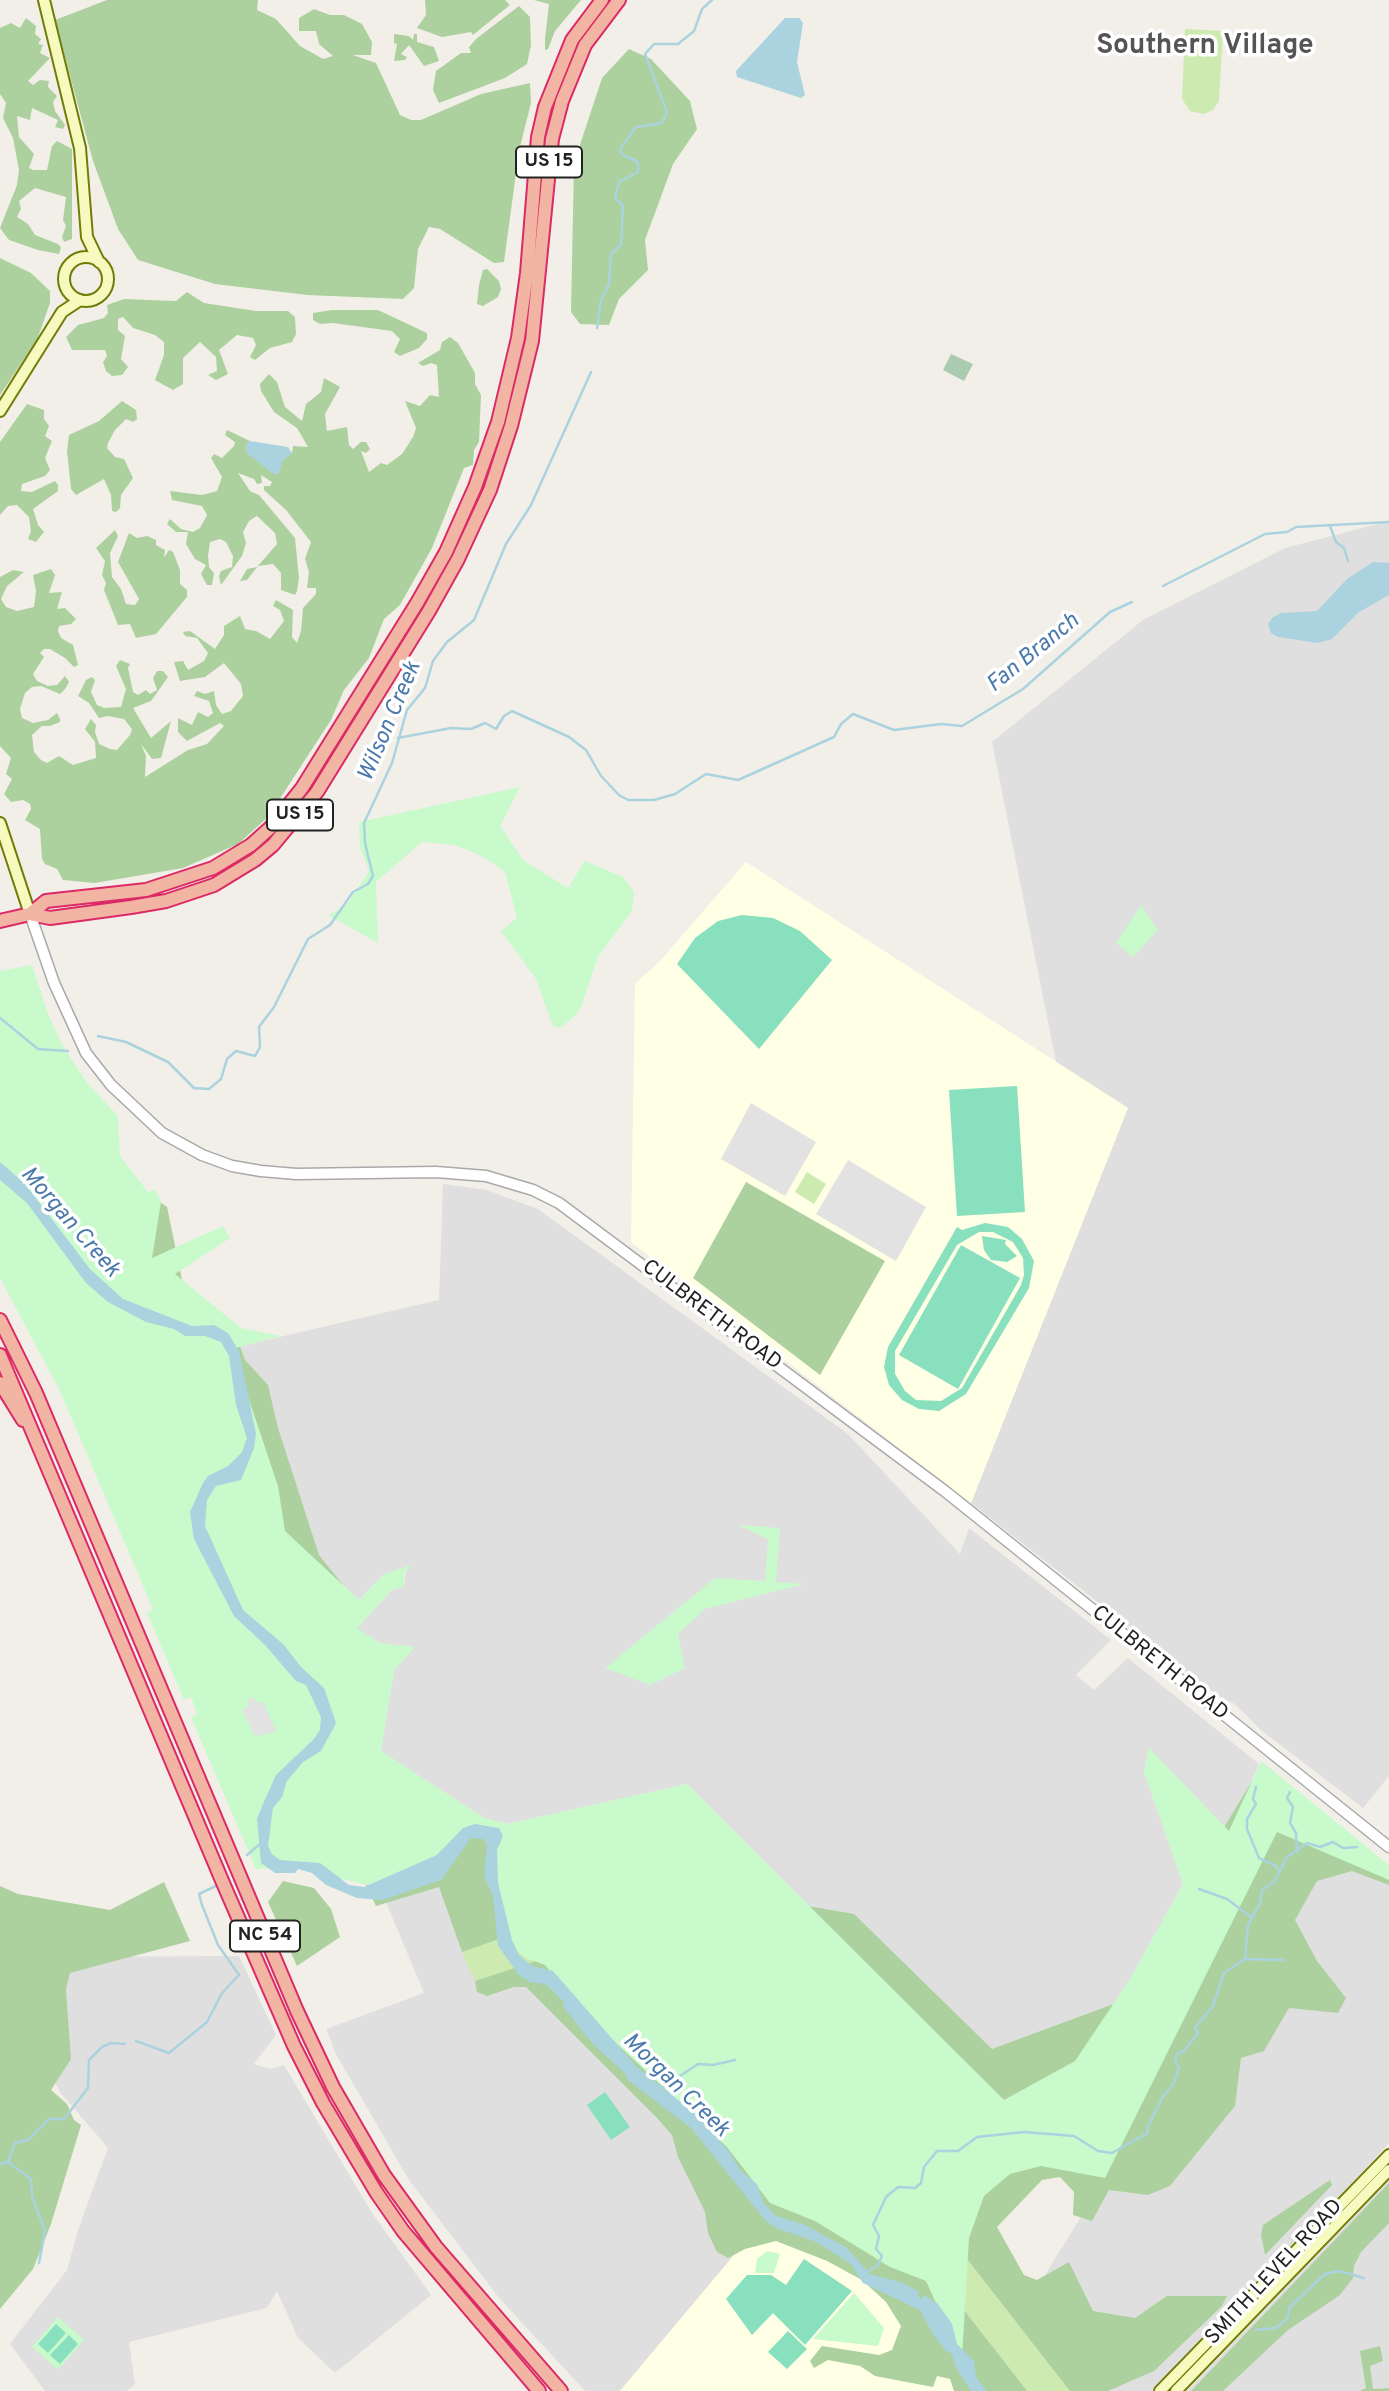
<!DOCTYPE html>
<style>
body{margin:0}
canvas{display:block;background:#f2efe9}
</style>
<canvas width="1389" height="2391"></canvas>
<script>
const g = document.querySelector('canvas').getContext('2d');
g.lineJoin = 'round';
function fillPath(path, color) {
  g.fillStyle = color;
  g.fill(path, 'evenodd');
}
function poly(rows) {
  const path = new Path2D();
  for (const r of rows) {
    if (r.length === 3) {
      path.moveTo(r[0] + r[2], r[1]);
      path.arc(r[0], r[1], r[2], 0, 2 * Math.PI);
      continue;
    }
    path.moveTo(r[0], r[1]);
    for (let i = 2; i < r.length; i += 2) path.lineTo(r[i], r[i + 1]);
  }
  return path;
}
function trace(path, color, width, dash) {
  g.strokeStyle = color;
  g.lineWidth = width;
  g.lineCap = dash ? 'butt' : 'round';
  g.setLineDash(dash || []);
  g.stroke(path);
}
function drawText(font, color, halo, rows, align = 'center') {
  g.font = font + ' Overpass,sans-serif';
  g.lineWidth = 7;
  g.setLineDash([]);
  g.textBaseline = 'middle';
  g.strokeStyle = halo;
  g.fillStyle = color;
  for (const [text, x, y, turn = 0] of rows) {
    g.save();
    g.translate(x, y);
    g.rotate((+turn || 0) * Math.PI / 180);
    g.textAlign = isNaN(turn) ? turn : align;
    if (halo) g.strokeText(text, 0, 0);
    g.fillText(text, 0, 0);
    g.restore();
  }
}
fillPath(poly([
 [1389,521,1389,1776,1363,1808,1262,1731,1235,1704,1218,1696,971,1503,1128,1108,1056,1062,992,742,1143,620,1285,548],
 [443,1184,487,1190,538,1209,848,1434,960,1554,969,1528,1111,1640,1076,1675,1094,1690,1128,1658,1259,1764,1229,1832,1149,1749,1144,1772,1183,1884,1130,1979,1075,2061,1004,2100,687,1784,507,1824,484,1818,381,1751,394,1670,414,1647,380,1643,356,1629,392,1590,404,1586,406,1569,384,1574,359,1600,285,1531,232,1348,439,1300],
 [1278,1831,1389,1880,1389,2143,1188,2362,1154,2391,975,2391,975,2355,1017,2320,1105,2178],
 [427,1865,545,1965,776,2205,620,2391,585,2391,500,2299,409,2180,337,2056,326,2029,424,1993,380,1888],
 [239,1956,276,2035,254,2064,270,2069,284,2065,372,2213,431,2295,335,2373,298,2338,277,2291,267,2308,129,2342,135,2384,127,2391,45,2391,10,2344,67,2270,78,2230,108,2148,60,2092,42,2056,30,1957],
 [1389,2180,1389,2391,1187,2391]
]), '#e0dfdf');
fillPath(poly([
 [746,862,1128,1108,971,1503,631,1242,635,984,661,960],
 [776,2205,931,2303,982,2391,620,2391]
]), '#ffffe5');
fillPath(poly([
 [1185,29,1223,31,1219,101,1213,110,1204,114,1190,111,1182,99],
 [807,1172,826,1184,814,1204,795,1192],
 [669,1878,854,2115,1070,2391,1027,2391,669,1929,644,1926,475,1981,462,1952]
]), '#cdebb0');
fillPath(poly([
 [107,0,258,0,257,10,276,19,300,46,323,59,333,56,319,44,316,31,299,31,299,18,314,9,330,15,344,15,362,24,372,42,371,55,353,55,376,63,400,115,411,120,421,120,481,94,530,83,531,103,519,151,504,262,494,263,440,229,429,227,418,249,414,288,403,299,307,295,215,284,138,260,118,229,93,161,55,20],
 [425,0,505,0,510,5,473,35,471,32,442,37,417,28,426,15],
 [534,0,581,0,555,31,548,49,545,50,545,39,549,4],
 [519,6,530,17,531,45,527,64,505,78,439,103,433,90,436,71,461,53,471,53,469,47,476,39],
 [26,18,36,26,35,34,41,39,38,44,43,45,40,53,50,58,28,81,33,85,40,80,49,81,48,87,57,96,53,102,55,111,65,125,63,129,55,127,58,120,32,108,30,120,17,116,19,137,34,154,29,168,33,170,47,170,52,146,57,141,72,149,72,239,64,242,62,237,66,226,63,220,66,197,35,188,19,201,21,209,17,217,28,224,35,235,58,244,61,247,59,254,38,250,9,240,0,228,17,185,19,170,13,138,3,118,6,103,0,94,0,28,11,23,20,28],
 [394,34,409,36,413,40,414,34,417,34,417,42,434,47,439,61,424,66,409,45,401,54,407,57,405,60,394,61,397,44,394,43],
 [629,49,651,59,690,101,697,129,673,164,645,240,648,270,619,299,609,325,580,324,571,312,574,163,602,78],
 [0,258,31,273,50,291,50,303,37,340,0,395],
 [487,269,499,281,501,289,498,297,483,306,477,304,479,285,483,270],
 [187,292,204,303,256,311,288,311,295,317,296,334,292,342,270,348,255,360,250,357,256,345,253,338,237,335,219,350,228,374,216,380,208,375,217,371,216,357,200,342,183,358,183,384,173,390,155,380,164,355,164,342,155,335,133,328,123,317,118,319,118,330,125,336,121,359,128,367,122,375,112,376,106,371,103,362,107,356,105,350,72,350,66,337,78,325,104,318,108,313,107,305,124,299,176,301],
 [332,310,378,310,427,333,427,339,419,348,400,356,394,352,400,339,392,331,333,323,320,324,313,320,313,313],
 [450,337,458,343,475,373,475,384,481,395,479,442,474,450,473,465,464,468,432,548,400,605,384,619,369,658,344,690,331,720,268,817,238,844,183,868,95,883,63,880,57,869,45,864,42,859,40,829,25,820,31,809,30,804,23,800,11,802,4,794,12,779,6,774,11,758,0,746,0,577,13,570,24,572,7,586,1,599,6,607,17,611,34,607,36,591,33,575,51,569,55,575,49,593,62,592,57,609,65,608,76,619,71,624,59,626,58,631,61,638,73,645,78,665,74,667,65,658,50,649,44,649,40,653,44,657,33,674,37,681,48,686,57,685,65,676,69,682,65,689,60,694,41,686,32,687,25,693,20,709,22,718,33,723,48,720,57,713,60,719,60,722,50,726,42,726,32,735,34,752,41,760,47,763,59,756,73,765,96,758,95,742,85,729,91,719,96,725,95,732,99,744,110,749,117,750,130,735,132,729,124,719,108,716,99,718,89,703,78,696,86,680,92,677,95,680,91,692,97,705,104,708,121,707,126,689,116,666,120,660,130,664,128,668,133,692,138,695,146,690,150,694,157,690,153,678,157,671,163,671,168,677,151,701,133,708,151,738,171,721,161,758,152,759,141,744,146,756,145,777,188,750,207,744,224,726,220,723,187,741,178,732,178,718,192,725,198,712,208,717,213,713,209,701,194,696,197,691,205,694,214,691,216,705,222,714,231,711,243,696,241,684,224,663,205,677,180,681,174,662,183,661,188,670,204,661,208,653,197,638,185,636,183,632,190,631,215,649,224,635,224,626,240,616,245,629,256,631,270,639,284,621,280,610,273,606,276,600,293,610,292,637,297,643,301,631,303,608,316,594,316,588,307,588,309,572,305,559,311,542,286,510,264,490,264,486,270,486,272,482,261,475,262,483,257,484,254,479,238,473,250,491,259,495,295,538,299,578,297,591,295,595,281,590,281,573,273,564,258,566,247,580,240,581,247,569,257,567,277,544,275,533,257,516,249,521,243,532,246,543,242,556,221,585,219,576,221,571,232,567,233,556,226,542,220,539,210,542,208,556,209,567,214,573,212,585,207,585,201,574,206,565,195,559,186,544,188,532,176,532,167,524,170,519,181,529,193,532,200,528,207,515,202,506,172,500,170,491,202,495,217,491,222,477,211,458,214,454,222,458,234,446,235,442,225,435,227,430,250,441,246,444,246,452,276,474,282,460,292,453,293,446,308,447,297,428,274,412,261,391,260,384,269,374,277,382,285,407,302,421,306,404,321,392,324,378,340,387,325,414,327,431,347,427,349,445,353,449,361,442,366,442,370,449,366,453,361,451,369,472,381,463,387,465,402,454,413,437,416,428,405,401,420,406,430,395,439,397,437,365,431,363,423,366,418,363,440,350,442,342],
 [122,401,136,410,137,419,133,422,126,419,115,430,108,443,107,448,115,457,124,459,133,478,121,495,120,508,116,512,112,511,111,495,104,479,76,495,71,489,67,451,69,435,99,421],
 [27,404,44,410,44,419,49,426,45,436,52,441,45,458,50,470,45,476,22,484,21,491,32,492,55,481,58,485,58,491,33,509,38,525,44,532,36,542,28,539,31,531,29,517,17,505,8,506,0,515,0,442],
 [115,530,118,536,110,553,112,577,121,589,126,604,135,605,139,599,118,562,129,533,137,538,147,536,156,540,156,545,165,550,164,558,169,550,173,552,180,570,180,584,187,590,187,597,156,634,136,638,130,624,118,625,104,590,106,583,102,575,105,561,96,548],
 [0,978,120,1165,144,1191,167,1207,185,1294,233,1328,245,1360,268,1385,278,1428,319,1555,343,1585,380,1689,378,1752,499,1828,796,1904,854,1914,992,2049,1119,2002,1261,1766,1389,1867,1389,1885,1352,1871,1317,1881,1295,1920,1317,1961,1346,1998,1338,2013,1289,2008,1264,2051,1241,2058,1235,2106,1170,2186,1148,2195,1109,2190,1092,2221,1073,2215,1074,2192,1060,2177,1042,2180,997,2227,1024,2275,1037,2280,1069,2262,1093,2311,1135,2318,1167,2296,1227,2296,1222,2306,1154,2371,1108,2391,1070,2391,670,1879,462,1952,439,1887,376,1906,315,1777],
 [746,1182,885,1261,820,1375,693,1278],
 [283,1881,314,1888,331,1909,340,1937,297,1966,268,1902],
 [164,1882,190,1941,70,1973,66,1989,71,2059,51,2090,67,2104,74,2120,81,2125,51,2224,33,2269,0,2309,0,1886,18,1894,110,1910],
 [644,1926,669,1930,1027,2391,954,2391,950,2379,937,2376,933,2387,875,2376,860,2366,828,2360,814,2368,810,2361,822,2346,879,2355,892,2350,901,2326,886,2302,862,2280,827,2261,776,2241,745,2249,728,2258,717,2252,708,2233,705,2212,678,2157,672,2135,657,2118,526,1987,514,1987,487,1996,477,1992,475,1981],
 [1330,2180,1332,2185,1265,2255,1261,2235,1263,2225],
 [1389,2183,1389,2223,1361,2252,1354,2266,1353,2278,1340,2295,1288,2330,1223,2391,1191,2391],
 [1380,2346,1383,2361,1370,2366,1373,2389,1389,2388,1389,2391,1360,2391,1366,2388,1360,2351]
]), '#add19e');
fillPath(poly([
 [951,354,973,364,964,381,943,370]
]), '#aacbaf');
fillPath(poly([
 [520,787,500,826,523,860,568,888,585,861,623,877,634,892,632,911,598,957,581,1007,576,1015,560,1028,553,1026,536,979,501,931,517,918,505,872,482,856,455,845,422,842,376,882,378,943,328,915,346,906,369,871,360,847,359,822],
 [1141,905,1158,930,1133,957,1116,943],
 [32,965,48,1014,64,1048,88,1084,118,1116,120,1156,148,1192,156,1190,161,1202,152,1258,223,1226,230,1238,175,1274,241,1328,280,1336,232,1349,278,1486,285,1531,359,1600,384,1574,411,1565,404,1574,404,1586,392,1590,357,1628,380,1643,415,1647,394,1670,381,1751,484,1818,507,1824,687,1784,1004,2100,1075,2061,1130,1979,1183,1884,1144,1772,1149,1748,1229,1831,1261,1761,1389,1865,1389,1880,1277,1832,1105,2178,1041,2166,1010,2174,984,2196,969,2238,961,2374,954,2343,926,2281,890,2267,815,2221,770,2203,727,2147,586,2015,545,1965,526,1958,508,1943,489,1828,481,1825,463,1830,427,1865,380,1888,289,1866,256,1869,191,1717,197,1714,191,1697,184,1700,147,1613,153,1609,59,1389,0,1278,0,971],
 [738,1525,780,1528,776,1582,804,1584,705,1609,678,1634,685,1668,650,1685,605,1668,715,1578,765,1581,768,1539],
 [767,2251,780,2254,774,2273,755,2273,757,2259],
 [854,2293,884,2328,878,2346,813,2339],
 [58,2317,84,2340,58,2370,32,2347]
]), '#c8facc');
fillPath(poly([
 [742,915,773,918,800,931,832,960,759,1049,677,964,695,938,718,921],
 [1017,1086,1025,1212,957,1216,949,1090],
 [985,1223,1008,1227,1022,1239,1034,1261,1029,1288,966,1394,939,1411,919,1409,902,1400,889,1385,884,1367,888,1347,957,1227,962,1230],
 [979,1232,993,1232,1013,1242,1023,1258,1024,1275,1021,1285,962,1388,941,1401,916,1400,905,1391,895,1374,895,1351,957,1245],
 [982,1236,1006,1240,1005,1244,1017,1256,1007,1262,991,1260,984,1250],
 [961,1245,1020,1278,958,1389,899,1355],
 [605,2092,630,2127,611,2140,587,2105],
 [804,2259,852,2291,805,2345,773,2313,752,2335,726,2299,747,2275,771,2275,786,2285],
 [56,2324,66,2333,48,2353,38,2344],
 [788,2331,807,2349,787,2369,768,2352],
 [69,2335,78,2344,60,2364,50,2355]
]), '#88e0be');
fillPath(poly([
 [751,1103,816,1142,785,1196,721,1159],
 [848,1160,926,1207,896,1261,816,1214],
 [249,1698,254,1698,257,1703,263,1701,276,1732,255,1736,242,1710,248,1707]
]), '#e2e2e2');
fillPath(poly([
 [785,18,799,18,803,23,797,62,805,95,801,98,737,77,736,71],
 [250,441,288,447,292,453,283,460,279,473,273,474,246,452,246,444],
 [1373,562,1389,563,1389,595,1359,612,1332,639,1318,643,1278,637,1271,633,1268,624,1273,617,1281,613,1317,611,1347,579],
 [0,1162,25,1184,90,1269,123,1299,192,1326,214,1325,228,1333,239,1351,256,1434,254,1448,241,1480,216,1486,207,1500,205,1526,243,1610,283,1644,301,1667,324,1688,336,1723,321,1751,303,1762,287,1781,282,1797,273,1808,268,1846,272,1854,280,1860,320,1863,349,1885,364,1887,437,1855,463,1828,475,1824,499,1828,503,1836,497,1850,498,1883,512,1940,519,1955,532,1966,553,1971,636,2066,699,2117,728,2150,740,2170,757,2184,763,2202,776,2216,805,2225,847,2248,870,2274,903,2283,919,2292,918,2297,922,2299,924,2295,938,2304,952,2324,957,2344,974,2361,976,2377,987,2391,971,2391,956,2368,952,2354,945,2350,933,2334,920,2310,863,2283,851,2264,817,2242,776,2228,766,2221,691,2128,629,2081,625,2073,594,2045,564,2008,563,2001,545,1984,530,1982,519,1975,498,1946,493,1896,484,1876,487,1844,483,1839,471,1838,441,1880,383,1900,357,1898,326,1885,312,1873,298,1869,295,1873,275,1873,261,1863,257,1819,263,1804,276,1775,313,1740,320,1730,321,1717,306,1685,296,1681,265,1645,234,1616,194,1539,190,1512,203,1483,208,1476,228,1466,242,1452,247,1438,236,1405,229,1356,221,1342,205,1336,185,1336,174,1329,146,1322,108,1302,86,1283,27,1203,0,1180]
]), '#aad3df');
trace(poly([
 [597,328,601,300,609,284,611,254,621,245,623,206,615,198,619,182,638,172,638,162,621,154,620,149,636,127,662,123,667,112,645,54,654,44,678,44,694,31,702,9,712,0],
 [1330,526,1336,542,1344,548,1348,561],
 [1163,586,1265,534,1287,532,1296,527,1389,522],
 [398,738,451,728,471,729,485,723,496,729,504,716,512,711,569,737,586,750,601,776,619,795,628,800,654,800,675,794,706,774,738,780,834,737,841,724,853,714,894,730,941,724,962,726,1023,689,1110,612,1132,602],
 [0,1018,38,1049,68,1051],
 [98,1036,126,1042,168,1062,194,1088,209,1089,221,1079,227,1059,236,1051,255,1056,260,1047,259,1027,274,1007,308,939,330,925,353,892,368,884,373,876,365,843,364,823,392,763,407,710,425,688,433,661,447,642,474,620,506,544,531,505,591,372],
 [1256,1787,1253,1799,1256,1804,1247,1819,1247,1829,1259,1858,1276,1866,1278,1870],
 [1290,1792,1287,1798,1293,1807,1290,1823,1296,1833,1297,1852],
 [247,1855,260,1844],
 [1199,1889,1227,1899,1251,1917],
 [1245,1959,1284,1960],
 [136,2041,169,2053,207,2022,222,1993,239,1975,218,1945,202,1905,199,1894,216,1886],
 [662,2088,698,2064,713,2065,735,2060],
 [8,2162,31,2179,32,2196,45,2231,39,2263],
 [0,2164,8,2162,15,2143,28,2140,49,2119,64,2119,88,2088,89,2060,102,2047,111,2043,125,2044],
 [867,2272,878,2265,882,2256,876,2249,879,2236,873,2225,886,2197,898,2187,915,2188,921,2183,924,2167,937,2151,958,2151,977,2137,1024,2132,1074,2136,1098,2151,1112,2153,1148,2133,1147,2128,1162,2098,1174,2083,1179,2067,1175,2060,1177,2054,1184,2051,1198,2033,1195,2028,1213,2006,1224,1973,1245,1959,1248,1925,1260,1903,1262,1890,1274,1882,1287,1857,1307,1843,1320,1847,1333,1842,1343,1848,1357,1847],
 [1256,2330,1276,2328,1287,2319,1290,2307,1325,2274,1339,2271,1364,2278]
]), '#aad3df', 2.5);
const tertiary = poly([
 [30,914,54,983,86,1053,111,1085,162,1133,202,1155,232,1166,261,1171,296,1174,436,1172,486,1176,533,1190,559,1203,946,1492,1389,1847]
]);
const secondary = poly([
 [44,0,80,148,87,237,99,262],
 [86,279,22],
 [0,411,62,312,80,300],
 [0,823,30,914],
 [1160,2391,1389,2155],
 [1176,2391,1389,2170]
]);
const trunk = poly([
 [30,914,50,918,131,907,166,901,214,885,255,860,273,845,317,792,429,611,458,559,490,490,511,426,532,341,552,139,562,101,585,45,619,0],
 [0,921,30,914,46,901,146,890,213,868,251,845,270,828,302,788,417,603,446,552,475,487,498,422,518,338,527,273,538,137,545,107,572,40,602,0],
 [0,1320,36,1393,297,2011,333,2087,384,2175,436,2247,561,2391],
 [0,1355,223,1883,294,2046,323,2103,376,2192,403,2231,539,2391],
 [0,1383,23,1420]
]);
trace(tertiary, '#a9a9a9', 13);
trace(secondary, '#707d05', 14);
trace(trunk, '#dc2a67', 16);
trace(tertiary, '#fff', 10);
trace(secondary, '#f7fabf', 10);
trace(trunk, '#f2b4a3', 12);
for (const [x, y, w] of [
 [549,162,66],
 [300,815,66],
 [265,1936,70]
]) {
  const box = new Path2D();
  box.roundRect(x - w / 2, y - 15.5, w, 31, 5);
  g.fillStyle = '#fff';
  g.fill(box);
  trace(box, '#222', 2);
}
drawText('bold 19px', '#222', null, [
 ["US 15",549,162],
 ["US 15",300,815],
 ["NC 54",265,1936]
]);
drawText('21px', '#222', '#fff', [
 ["CULBRETH ROAD",711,1316,37],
 ["CULBRETH ROAD",1159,1664,39],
 ["SMITH LEVEL ROAD",1275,2273,-47]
]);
drawText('italic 23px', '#4a7aab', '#fff', [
 ["Fan Branch",1034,654,-39],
 ["Wilson Creek",391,722,-67],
 ["Morgan Creek",69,1223,49],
 ["Morgan Creek",675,2086,44]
]);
drawText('bold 28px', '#555', '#fff', [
 ["Southern Village",1205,47]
]);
</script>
